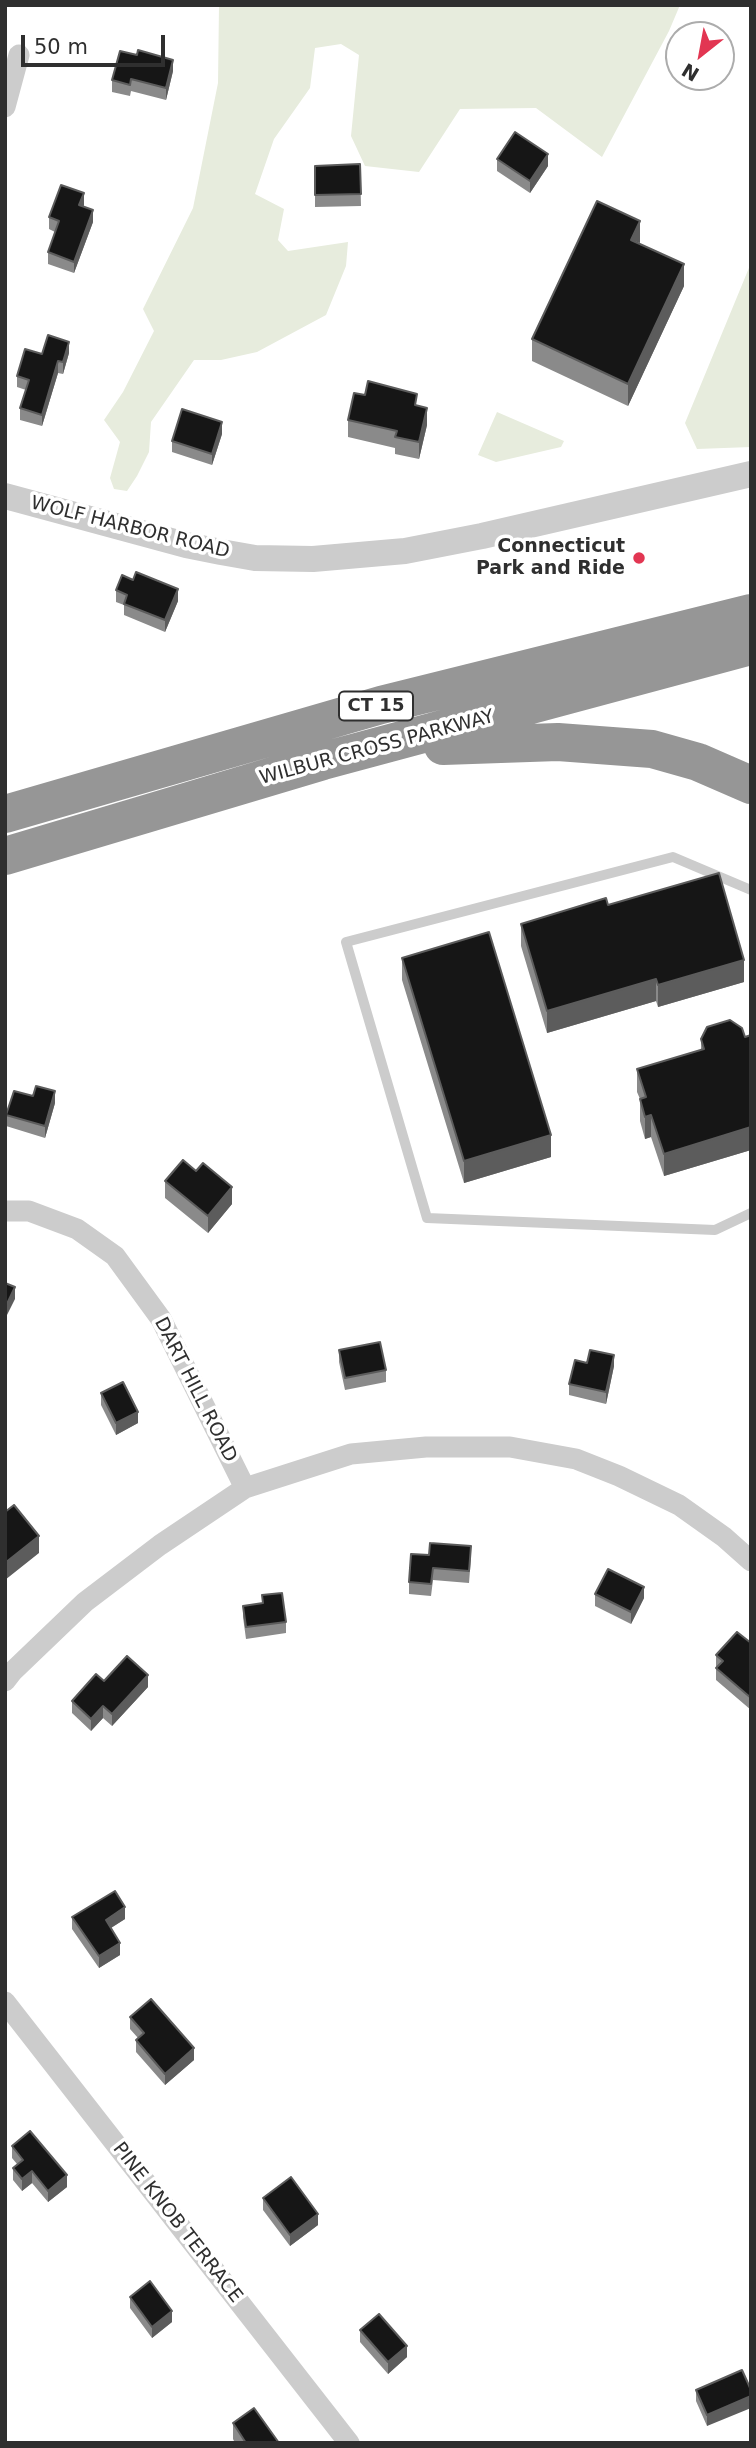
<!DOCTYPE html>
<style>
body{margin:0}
#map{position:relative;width:756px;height:2448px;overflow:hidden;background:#fff;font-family:"DejaVu Sans",sans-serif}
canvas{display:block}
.frame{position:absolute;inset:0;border:7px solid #2f2f2f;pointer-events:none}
.north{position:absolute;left:665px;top:21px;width:70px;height:70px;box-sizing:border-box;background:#fff;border:2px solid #acacac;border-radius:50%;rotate:211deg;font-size:19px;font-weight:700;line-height:28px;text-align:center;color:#2f2f2f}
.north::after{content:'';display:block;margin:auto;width:24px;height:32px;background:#e23652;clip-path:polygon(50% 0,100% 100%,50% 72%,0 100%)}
.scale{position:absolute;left:21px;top:35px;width:144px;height:32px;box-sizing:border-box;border:4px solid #2f2f2f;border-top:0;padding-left:9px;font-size:21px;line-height:24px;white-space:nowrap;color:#2f2f2f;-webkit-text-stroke:5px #fff;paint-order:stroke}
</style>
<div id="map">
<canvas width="756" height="2448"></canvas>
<div class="frame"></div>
<div class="north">N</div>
<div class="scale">50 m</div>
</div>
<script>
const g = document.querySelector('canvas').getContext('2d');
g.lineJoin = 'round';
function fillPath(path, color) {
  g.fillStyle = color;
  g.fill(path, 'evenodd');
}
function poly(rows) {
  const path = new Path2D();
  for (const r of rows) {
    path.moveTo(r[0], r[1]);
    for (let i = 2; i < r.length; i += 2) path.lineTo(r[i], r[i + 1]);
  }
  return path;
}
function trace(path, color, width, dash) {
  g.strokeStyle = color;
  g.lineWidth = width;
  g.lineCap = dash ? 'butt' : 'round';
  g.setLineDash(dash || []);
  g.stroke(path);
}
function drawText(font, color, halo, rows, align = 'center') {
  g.font = font + ' "DejaVu Sans",sans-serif';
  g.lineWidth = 7;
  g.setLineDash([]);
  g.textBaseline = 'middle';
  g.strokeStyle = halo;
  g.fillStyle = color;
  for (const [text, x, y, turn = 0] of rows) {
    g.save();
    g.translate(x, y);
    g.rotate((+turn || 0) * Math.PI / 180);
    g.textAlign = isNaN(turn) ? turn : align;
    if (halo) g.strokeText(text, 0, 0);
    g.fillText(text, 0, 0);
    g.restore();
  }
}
fillPath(poly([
 [219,5,680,5,669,31,602,157,536,108,460,109,419,172,365,166,351,136,359,55,341,44,315,48,310,88,274,139,255,194,284,209,278,240,288,251,348,242,346,266,326,315,257,352,221,360,194,360,151,422,149,452,137,476,127,491,114,489,110,478,120,442,104,420,123,392,154,331,143,309,193,208,218,83],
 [751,263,751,447,697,449,685,423],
 [497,412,564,441,561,447,496,462,478,455]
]), '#e7ecdd');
trace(poly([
 [751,890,673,857,346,942,427,1218,715,1230,751,1213]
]), '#ccc', 10);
trace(poly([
 [5,107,19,55],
 [5,1211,29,1211,77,1229,115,1256,161,1319,245,1488],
 [5,1681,12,1672,85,1602,160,1545,245,1488,351,1454,426,1447,510,1447,576,1459,619,1476,679,1505,724,1537,751,1561],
 [5,2002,349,2443]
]), '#ccc', 21);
trace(poly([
 [5,496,186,545,221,552,255,558,313,559,405,551,482,536,751,474]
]), '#ccc', 26);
trace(poly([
 [443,746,558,742,652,749,698,762,751,785],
 [5,814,381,705,751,613],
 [5,856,323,761,751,646]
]), '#969696', 38);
fillPath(poly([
 [173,71,166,100,131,91,130,96,112,92,112,80],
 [497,159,548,166,530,193,497,171],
 [360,164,361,206,315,207,315,166],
 [84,205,83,207,93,222,74,273,48,264,48,252,55,232,49,229,49,217],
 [640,244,684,286,628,406,532,361,532,339],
 [69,353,63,374,58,373,42,426,20,420,20,408,26,390,17,387,17,376,42,354],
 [417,406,427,425,419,459,395,454,395,448,348,437,348,420],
 [222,434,212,465,172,452,172,441],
 [116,590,178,601,165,632,124,615,124,605,116,602],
 [608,905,744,982,658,1007,656,1001,547,1033,521,946,521,924],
 [402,958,551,1157,464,1183,402,980],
 [751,1035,751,1150,664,1176,651,1137,645,1139,640,1121,640,1099,637,1092,637,1069,701,1050,701,1039,745,1037],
 [55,1103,45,1138,6,1126,6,1115],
 [165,1181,232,1204,208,1233,165,1198],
 [339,1350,386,1370,386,1382,345,1390,339,1362],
 [587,1363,614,1366,606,1404,569,1395,569,1384],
 [101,1393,138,1423,116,1435,101,1405],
 [429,1555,471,1558,469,1583,433,1580,431,1596,409,1594,409,1582],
 [595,1594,644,1598,631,1624,595,1606],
 [262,1595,286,1622,286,1633,246,1639,243,1617,243,1606,262,1603],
 [751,1643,751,1710,716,1680,716,1655],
 [148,1687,112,1726,103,1718,91,1731,72,1713,72,1701],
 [72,1917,125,1919,111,1928,120,1955,99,1968,72,1929],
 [130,2017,194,2060,165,2085,136,2052,136,2040,138,2038,130,2029],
 [12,2146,67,2187,48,2202,32,2183,22,2191,13,2180,13,2168,17,2164,12,2158],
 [263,2198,318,2225,290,2246,263,2210],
 [130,2297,172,2322,152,2338,130,2308],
 [360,2330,407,2357,388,2374,360,2342],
 [742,2370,707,2426,696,2401,696,2390],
 [233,2423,279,2443,235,2443,233,2439]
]), '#8a8a8a');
fillPath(poly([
 [173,60,173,71,166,100,166,88],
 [548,154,548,166,530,193,530,181],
 [84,193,84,205,79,217,79,205],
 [93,210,93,222,74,273,74,262],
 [640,221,640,243,631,240],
 [684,264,684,286,628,406,628,384],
 [69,342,69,353,63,374,63,362],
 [58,361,58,373,42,426,42,415],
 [427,408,427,425,419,459,419,442],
 [222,422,222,434,212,465,212,454],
 [178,589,178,601,165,632,165,620],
 [744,960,744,982,658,1007,658,985],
 [656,979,656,1001,547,1033,547,1011],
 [55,1091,55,1103,45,1138,45,1126],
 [651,1115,651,1137,645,1139,645,1117],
 [751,1127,751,1150,664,1176,664,1154],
 [551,1135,551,1157,464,1183,464,1161],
 [232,1187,232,1204,208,1233,208,1216],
 [15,1287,15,1299,5,1319,5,1308],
 [614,1355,614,1366,606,1404,606,1392],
 [138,1412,138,1423,116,1435,116,1423],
 [39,1536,39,1553,5,1580,5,1563],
 [644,1587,644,1598,631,1624,631,1612],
 [148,1675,148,1687,112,1726,112,1714],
 [103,1706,103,1718,91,1731,91,1719],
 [125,1907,125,1919,106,1931,106,1920],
 [120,1943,120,1955,99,1968,99,1956],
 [194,2048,194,2060,165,2085,165,2074],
 [32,2171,32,2183,22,2191,22,2179],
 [67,2175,67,2187,48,2202,48,2191],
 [318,2214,318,2225,290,2246,290,2235],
 [172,2311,172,2322,152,2338,152,2327],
 [407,2346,407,2357,388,2374,388,2362],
 [751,2396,751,2408,707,2426,707,2415]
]), '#5c5c5c');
const building = poly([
 [138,50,173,60,166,88,131,79,130,85,112,80,120,51,137,55,138,50],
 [515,132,548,154,530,181,497,159,515,132],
 [360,164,361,194,315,195,315,166,360,164],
 [61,185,84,193,79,205,93,210,74,262,48,252,59,221,49,217,61,185],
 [597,201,640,221,631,240,684,264,628,384,532,339,597,201],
 [48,335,69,342,63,362,58,361,42,415,20,408,29,380,17,376,25,349,42,354,48,335],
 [368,381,417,394,415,405,427,408,419,442,395,437,397,431,348,420,354,393,365,395,368,381],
 [182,409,222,422,212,454,172,441,182,409],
 [136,572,178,589,165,620,124,604,127,595,116,590,122,575,133,580,136,572],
 [719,873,744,960,658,985,656,979,547,1011,521,924,606,898,608,905,719,873],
 [489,932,551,1135,464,1161,402,958,489,932],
 [730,1020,742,1028,745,1037,751,1035,751,1127,664,1154,651,1115,645,1117,640,1099,646,1097,637,1069,704,1049,701,1039,707,1027,730,1020],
 [36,1086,55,1091,45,1126,6,1115,14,1091,33,1096,36,1086],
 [183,1160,196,1171,203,1163,232,1187,208,1216,165,1181,183,1160],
 [5,1283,15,1287,5,1308,5,1283],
 [380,1342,386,1370,345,1378,339,1350,380,1342],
 [590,1350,614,1355,606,1392,569,1384,575,1360,587,1363,590,1350],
 [123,1382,138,1412,116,1423,101,1393,123,1382],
 [14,1505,39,1536,5,1563,5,1512,14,1505],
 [430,1543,471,1546,469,1571,433,1568,431,1584,409,1582,411,1554,429,1555,430,1543],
 [608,1569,644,1587,631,1612,595,1594,608,1569],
 [282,1593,286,1622,246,1627,243,1606,263,1603,262,1595,282,1593],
 [737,1632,751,1643,751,1698,716,1668,723,1661,716,1655,737,1632],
 [127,1656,148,1675,112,1714,103,1706,91,1719,72,1701,96,1674,104,1681,127,1656],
 [115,1891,125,1907,106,1920,120,1943,99,1956,72,1917,115,1891],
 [151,1999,194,2048,165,2074,136,2040,144,2033,130,2017,151,1999],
 [30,2131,67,2175,48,2191,32,2171,22,2179,13,2168,23,2160,12,2146,30,2131],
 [291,2177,318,2214,290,2235,263,2198,291,2177],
 [150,2281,172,2311,152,2327,130,2297,150,2281],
 [379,2314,407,2346,388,2362,360,2330,379,2314],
 [742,2370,751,2390,751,2396,707,2415,696,2390,742,2370],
 [254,2408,279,2443,246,2443,233,2423,254,2408]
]);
fillPath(building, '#161616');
trace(building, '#5c5c5c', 2);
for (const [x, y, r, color] of [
 [639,558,7,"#e23652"]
]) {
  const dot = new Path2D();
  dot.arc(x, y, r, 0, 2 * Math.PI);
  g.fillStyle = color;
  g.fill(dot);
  trace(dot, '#fff', 2.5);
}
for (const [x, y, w] of [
 [376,706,74]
]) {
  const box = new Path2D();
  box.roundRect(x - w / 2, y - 14.5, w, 29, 5);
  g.fillStyle = '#fff';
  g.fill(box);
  trace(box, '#2f2f2f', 2);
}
drawText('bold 18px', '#2f2f2f', null, [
 ["CT 15",376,706]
]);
drawText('19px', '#2f2f2f', '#fff', [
 ["WOLF HARBOR ROAD",130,528,14],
 ["WILBUR CROSS PARKWAY",377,748,-15],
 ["DART HILL ROAD",195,1390,63],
 ["PINE KNOB TERRACE",177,2223,52]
]);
drawText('bold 19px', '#2f2f2f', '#fff', [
 ["Connecticut",625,547],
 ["Park and Ride",625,569]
], 'right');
</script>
